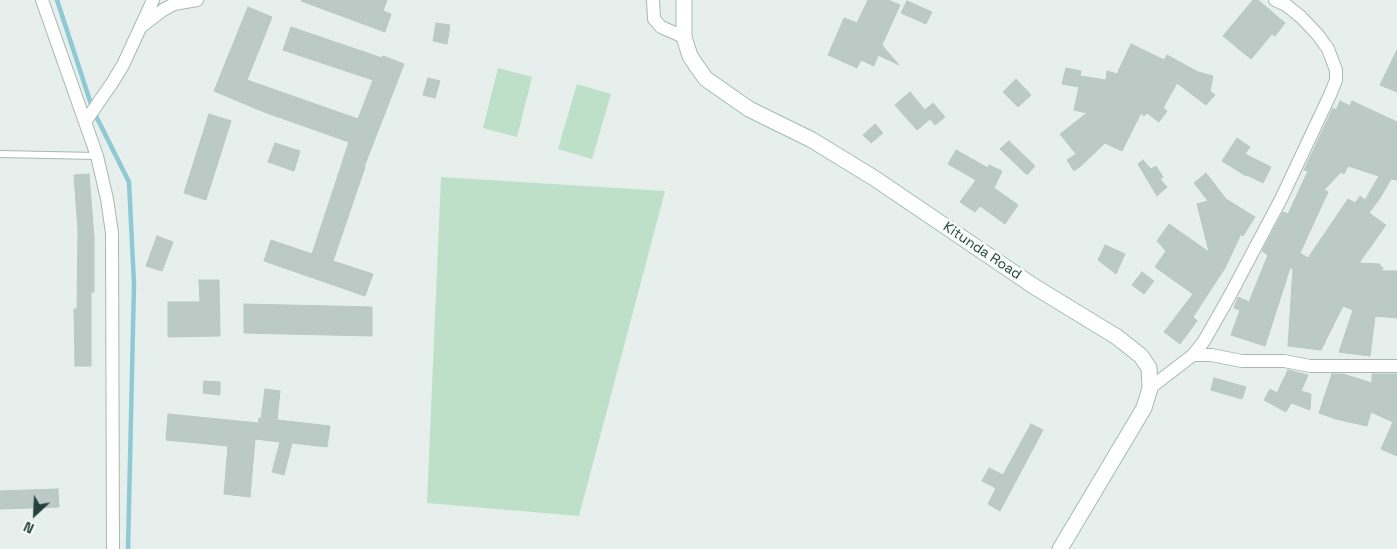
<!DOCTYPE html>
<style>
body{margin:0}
#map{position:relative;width:1397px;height:549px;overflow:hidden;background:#e6efeb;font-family:"Space Grotesk",sans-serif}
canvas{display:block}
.north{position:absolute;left:10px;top:489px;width:50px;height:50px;-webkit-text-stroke:4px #f7fbf9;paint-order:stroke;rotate:205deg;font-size:14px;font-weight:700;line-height:20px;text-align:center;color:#24423a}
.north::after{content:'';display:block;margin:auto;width:18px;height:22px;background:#24423a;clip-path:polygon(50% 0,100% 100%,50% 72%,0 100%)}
</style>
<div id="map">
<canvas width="1397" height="549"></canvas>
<div class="north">N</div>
</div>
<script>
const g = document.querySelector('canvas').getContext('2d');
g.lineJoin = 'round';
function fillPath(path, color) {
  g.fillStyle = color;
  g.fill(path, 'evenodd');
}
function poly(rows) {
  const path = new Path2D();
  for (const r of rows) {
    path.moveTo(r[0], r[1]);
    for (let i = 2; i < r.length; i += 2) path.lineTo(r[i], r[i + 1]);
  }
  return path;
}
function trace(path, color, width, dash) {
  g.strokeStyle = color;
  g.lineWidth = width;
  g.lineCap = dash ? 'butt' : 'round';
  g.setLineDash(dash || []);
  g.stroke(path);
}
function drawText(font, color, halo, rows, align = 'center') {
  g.font = font + ' "Space Grotesk",sans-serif';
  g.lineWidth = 5;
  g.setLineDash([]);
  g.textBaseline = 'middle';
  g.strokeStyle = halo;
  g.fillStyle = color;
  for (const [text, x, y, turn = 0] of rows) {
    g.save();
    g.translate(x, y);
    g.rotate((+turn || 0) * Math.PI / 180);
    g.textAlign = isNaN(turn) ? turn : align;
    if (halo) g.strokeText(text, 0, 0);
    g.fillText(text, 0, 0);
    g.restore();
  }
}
fillPath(poly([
 [498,68,532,77,517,137,483,128],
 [577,84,611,94,592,159,558,149],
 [441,177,665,191,579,516,427,503]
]), '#bfe0c8');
trace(poly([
 [57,0,93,110,129,182,134,284,128,549]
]), '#8ec9d4', 4.5);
const building = poly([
 [302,0,387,0,383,11,391,14,385,32,301,1,302,0],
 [868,0,888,0,900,5,882,45,899,65,878,55,874,66,861,60,857,68,828,55,844,18,857,23,868,0],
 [1253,0,1258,0,1285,23,1275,36,1272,34,1251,59,1223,36,1253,0],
 [907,1,932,12,926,24,901,13,907,1],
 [248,7,272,17,247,80,358,119,373,80,283,50,291,27,382,58,383,56,404,64,364,167,365,167,333,261,373,274,365,296,264,261,271,240,312,254,349,142,264,112,214,91,248,7],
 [436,23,450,25,447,44,433,41,436,23],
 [1131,44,1164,60,1167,55,1198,72,1213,76,1210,91,1215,95,1206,105,1177,83,1163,108,1167,111,1159,122,1147,113,1144,116,1141,113,1122,151,1105,143,1082,165,1074,171,1067,160,1076,154,1060,134,1087,113,1074,110,1079,87,1062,84,1066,68,1081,71,1080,76,1106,80,1107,71,1117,74,1131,44],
 [1397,50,1397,92,1380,85,1397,50],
 [428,78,440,81,435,98,423,95,428,78],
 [1016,79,1031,95,1018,107,1003,92,1016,79],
 [910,92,925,110,933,103,945,117,935,125,930,119,917,130,895,105,910,92],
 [1340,101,1350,106,1352,101,1397,122,1397,180,1391,179,1380,198,1369,213,1386,225,1359,263,1380,264,1380,267,1383,267,1382,271,1397,271,1397,318,1375,316,1370,356,1339,352,1353,310,1343,306,1321,350,1288,346,1293,268,1290,268,1265,346,1231,335,1240,310,1234,308,1237,300,1238,297,1249,302,1268,255,1262,251,1283,212,1288,214,1308,171,1304,170,1333,108,1336,110,1340,101],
 [1348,166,1379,176,1365,200,1360,196,1355,203,1348,199,1308,258,1300,253,1328,192,1324,190,1341,172,1344,174,1348,166],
 [209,114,231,121,206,200,184,193,209,114],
 [875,124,883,133,871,143,863,135,875,124],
 [1237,138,1250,147,1245,154,1271,167,1263,183,1247,175,1246,176,1222,161,1237,138],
 [1009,141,1035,166,1027,175,1000,149,1009,141],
 [275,143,300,151,294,171,268,162,275,143],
 [956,150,988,168,989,165,1002,171,994,188,1018,205,1005,224,980,206,975,212,960,202,976,180,948,164,956,150],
 [1143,160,1151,169,1156,166,1163,177,1160,179,1167,187,1157,196,1138,164,1143,160],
 [1206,173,1226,199,1255,217,1243,236,1241,234,1225,268,1193,317,1197,321,1180,344,1164,332,1193,294,1155,267,1166,251,1157,241,1169,224,1209,252,1197,204,1208,201,1194,183,1206,173],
 [89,174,94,238,94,292,91,292,91,366,75,366,74,309,77,309,78,230,74,175,89,174],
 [157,236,173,242,162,271,146,266,157,236],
 [1105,245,1125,254,1116,274,1098,260,1105,245],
 [1142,272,1154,281,1144,294,1132,285,1142,272],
 [199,280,219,280,220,336,168,337,168,302,200,302,199,280],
 [244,304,372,307,372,336,244,333,244,304],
 [1288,370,1308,375,1301,391,1311,394,1310,410,1291,403,1286,412,1264,400,1270,389,1277,393,1288,370],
 [1332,374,1343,374,1372,383,1372,374,1397,374,1397,456,1381,449,1393,422,1371,412,1367,426,1336,419,1319,413,1332,374],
 [1214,378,1246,387,1242,399,1211,390,1214,378],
 [204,381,220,382,220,395,203,393,204,381],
 [265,389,280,391,277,420,330,426,327,447,292,443,284,475,272,472,280,442,255,439,250,497,224,494,228,446,166,440,168,414,258,423,259,418,261,419,265,389],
 [1031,424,1043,430,1000,511,988,504,996,488,982,481,989,468,1003,475,1031,424],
 [58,489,59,507,0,509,0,491,58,489]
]);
fillPath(building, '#bbcac4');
trace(building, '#b8c9c2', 1);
const lane = poly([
 [0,154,97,156]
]);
const street = poly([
 [42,0,97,156,107,199,112,233,113,549],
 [653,0,654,19,661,27,684,37],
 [142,26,163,10,174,4,197,0],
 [85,122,112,83,123,65,153,0],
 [1193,355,1211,355,1242,361,1284,361,1310,366,1397,366],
 [1150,388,1193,355,1204,341,1229,297,1281,199,1330,95,1336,80,1336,70,1328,49,1318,35,1301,17,1286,5,1275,0]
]);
const secondary = poly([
 [684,0,684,37,690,56,698,68,706,79,749,109,812,140,874,178,1035,287,1117,337,1141,356,1149,368,1150,388,1144,408,1060,549]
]);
trace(lane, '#a8b8b2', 8);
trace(street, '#a8b8b2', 14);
trace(secondary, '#a4bbb3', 17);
trace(lane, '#fff', 6);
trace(street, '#fff', 12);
trace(secondary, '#fff', 15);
drawText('14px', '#24423a', '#f7fbf9', [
 ["Kitunda Road",982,251,34]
]);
</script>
